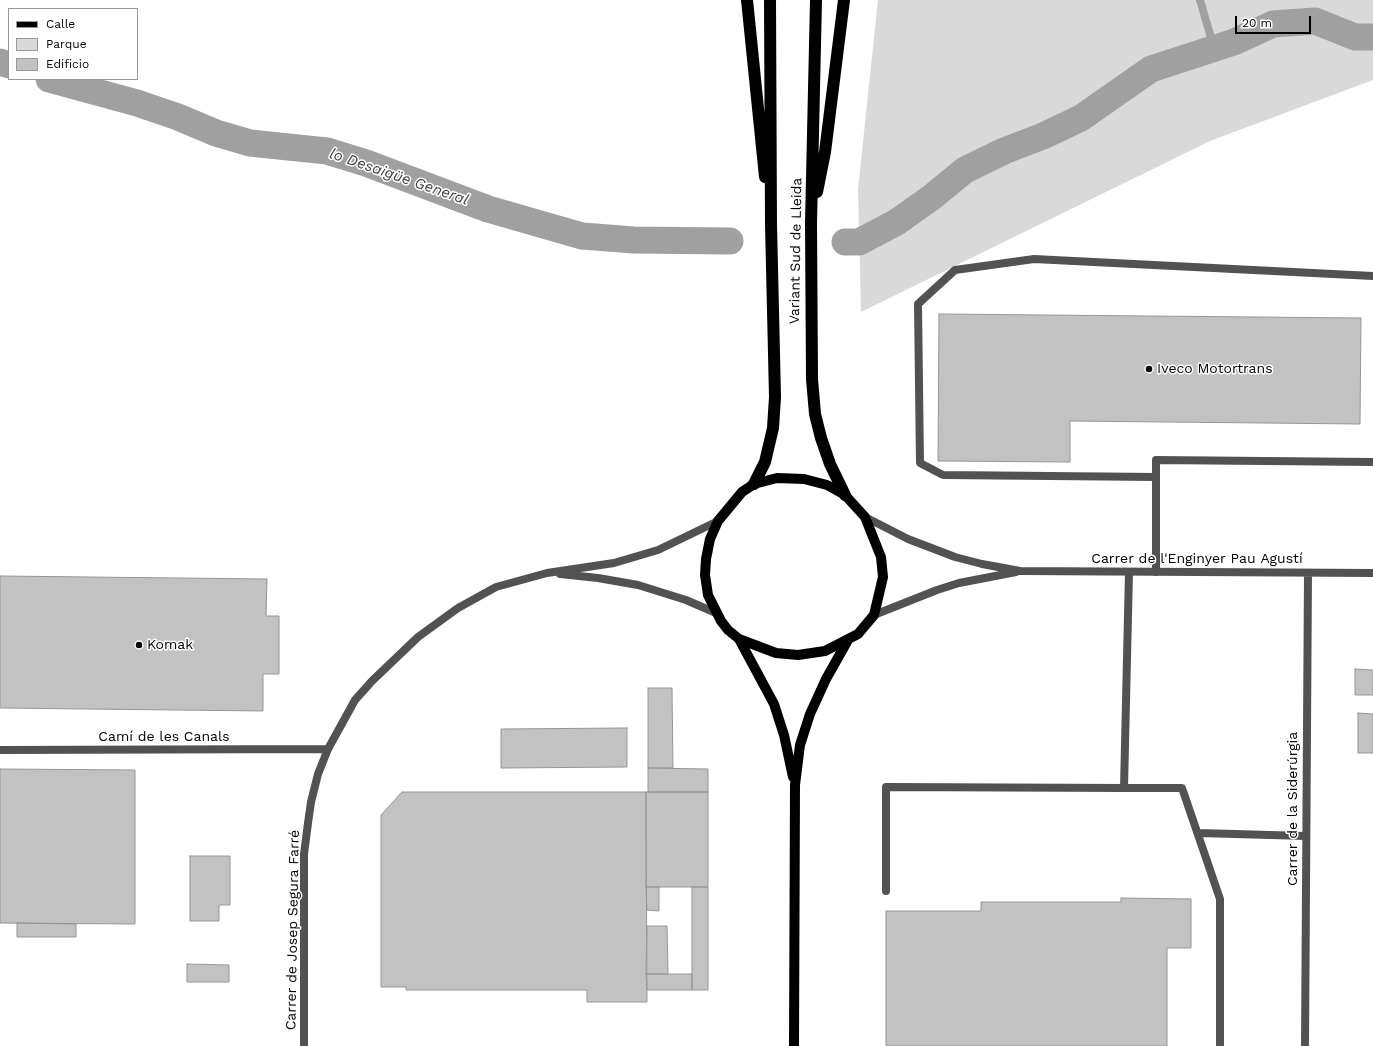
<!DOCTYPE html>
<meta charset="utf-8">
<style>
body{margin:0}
#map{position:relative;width:1373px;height:1046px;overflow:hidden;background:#fff;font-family:"Work Sans",sans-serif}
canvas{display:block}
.legend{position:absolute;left:8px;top:8px;width:130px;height:72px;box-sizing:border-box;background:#fff;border:1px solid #999;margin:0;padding:5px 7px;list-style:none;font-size:12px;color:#000}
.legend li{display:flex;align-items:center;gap:8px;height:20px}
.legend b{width:20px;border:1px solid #999}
.scale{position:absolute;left:1235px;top:16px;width:76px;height:18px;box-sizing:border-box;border:2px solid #000;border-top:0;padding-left:5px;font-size:12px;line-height:14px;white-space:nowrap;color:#000;-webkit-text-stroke:3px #fff;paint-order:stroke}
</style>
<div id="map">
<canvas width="1373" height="1046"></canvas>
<ul class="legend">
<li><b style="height:5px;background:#000"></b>Calle</li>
<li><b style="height:11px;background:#d9d9d9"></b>Parque</li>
<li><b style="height:11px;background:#c2c2c2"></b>Edificio</li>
</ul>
<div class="scale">20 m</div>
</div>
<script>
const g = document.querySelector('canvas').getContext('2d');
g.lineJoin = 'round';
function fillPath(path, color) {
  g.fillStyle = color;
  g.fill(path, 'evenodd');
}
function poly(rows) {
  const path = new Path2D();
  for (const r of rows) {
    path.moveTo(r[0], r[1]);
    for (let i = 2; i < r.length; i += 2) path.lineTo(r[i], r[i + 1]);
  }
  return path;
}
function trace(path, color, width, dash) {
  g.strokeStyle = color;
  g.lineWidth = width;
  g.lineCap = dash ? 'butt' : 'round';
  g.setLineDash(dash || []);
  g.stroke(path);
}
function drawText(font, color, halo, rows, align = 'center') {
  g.font = font + ' "Work Sans",sans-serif';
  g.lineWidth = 3;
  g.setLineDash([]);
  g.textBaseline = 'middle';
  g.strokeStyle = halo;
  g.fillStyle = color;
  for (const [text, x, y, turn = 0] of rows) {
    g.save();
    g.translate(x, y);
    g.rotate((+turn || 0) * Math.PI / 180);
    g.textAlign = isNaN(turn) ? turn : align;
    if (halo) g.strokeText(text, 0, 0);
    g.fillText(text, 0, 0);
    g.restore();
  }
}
fillPath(poly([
 [878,0,1373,0,1373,80,1210,141,861,312,858,189]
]), '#d9d9d9');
trace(poly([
 [1200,0,1214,48]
]), '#a0a0a0', 8);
trace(poly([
 [0,62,9,65],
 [49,79,137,103,178,117,216,133,250,143,327,151,366,163,488,209,582,236,634,240,730,241],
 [845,242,859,242,897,222,932,197,965,170,1004,151,1043,136,1081,118,1151,69,1234,42,1273,24,1315,21,1355,37,1373,37]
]), '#a0a0a0', 27);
const building = poly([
 [939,314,1361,318,1360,424,1070,421,1070,462,938,461,939,314],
 [0,576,267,579,266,616,279,616,279,674,263,674,263,711,0,708,0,576],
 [1355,669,1373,670,1373,695,1355,695,1355,669],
 [648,688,672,688,673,768,648,768,648,688],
 [1358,713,1373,714,1373,753,1358,753,1358,713],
 [627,728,627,767,501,768,501,729,627,728],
 [648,768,708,769,708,792,648,792,648,768],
 [0,769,135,770,135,924,0,923,0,769],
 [402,792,646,792,647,1002,587,1002,587,990,406,990,406,987,381,987,381,815,402,792],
 [646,792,708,792,708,887,646,887,646,792],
 [190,856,230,856,230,905,219,905,219,921,190,921,190,856],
 [646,887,659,887,659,911,647,910,646,887],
 [692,887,708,887,708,990,692,990,692,887],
 [1121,898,1191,899,1191,948,1167,948,1167,1046,886,1046,886,911,981,911,981,902,1121,902,1121,898],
 [17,923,76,924,76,937,17,937,17,923],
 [647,926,667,926,668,974,646,974,647,926],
 [187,964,229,965,229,982,187,982,187,964],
 [646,974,692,974,692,990,647,990,646,974]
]);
fillPath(building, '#c2c2c2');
trace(building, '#969696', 1);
trace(poly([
 [1156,477,943,475,920,463,918,304,955,270,1034,259,1373,276],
 [1129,572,1124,788,1182,788,1220,899,1220,1046],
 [1156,572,1156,460,1373,462],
 [1199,833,1306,836],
 [886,891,886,787,1124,788]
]), '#525252', 8);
trace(poly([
 [865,517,908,539,955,557,982,564,1020,571,1373,573],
 [560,574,598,578,638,585,686,600,716,613],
 [874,615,937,590,959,583,1016,572],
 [0,750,328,749],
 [304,1046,304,854,308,823,311,802,318,774,328,749,355,700,372,681,418,637,458,608,496,587,547,573,614,563,658,550,718,521],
 [1305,1046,1308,573]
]), '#525252', 8);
trace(poly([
 [777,478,804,479,827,485,845,495,865,517,881,557,883,577,874,615,858,634,825,651,798,655,776,653,739,639,728,630,721,621,708,595,705,575,706,559,710,539,718,521,742,492,754,484,777,478],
 [739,639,774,704,784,735,793,777],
 [794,1046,795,785,800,745,810,714,826,679,848,640]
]), '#000', 10);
trace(poly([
 [747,0,765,177],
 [816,0,811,223,812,379,815,414,821,438,830,464,845,495],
 [817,192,825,152,844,0],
 [754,484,765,462,773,428,775,397,771,224,770,0]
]), '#000', 12);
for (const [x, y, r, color] of [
 [1149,369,4,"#000"],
 [139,645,4,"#000"]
]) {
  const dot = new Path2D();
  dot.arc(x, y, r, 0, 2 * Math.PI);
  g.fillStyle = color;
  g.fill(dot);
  trace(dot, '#fff', 1.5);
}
drawText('14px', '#000', '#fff', [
 ["Variant Sud de Lleida",796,251,-89],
 ["Carrer de l'Enginyer Pau Agustí",1197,559],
 ["Camí de les Canals",164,737],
 ["Carrer de la Siderúrgia",1293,809,-90],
 ["Carrer de Josep Segura Farré",293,930,-89]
]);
drawText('14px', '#000', '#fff', [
 ["Iveco Motortrans",1157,369],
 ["Komak",147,645]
], 'left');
drawText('italic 15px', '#414141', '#fff', [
 ["lo Desaigüe General",399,177,19]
]);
</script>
